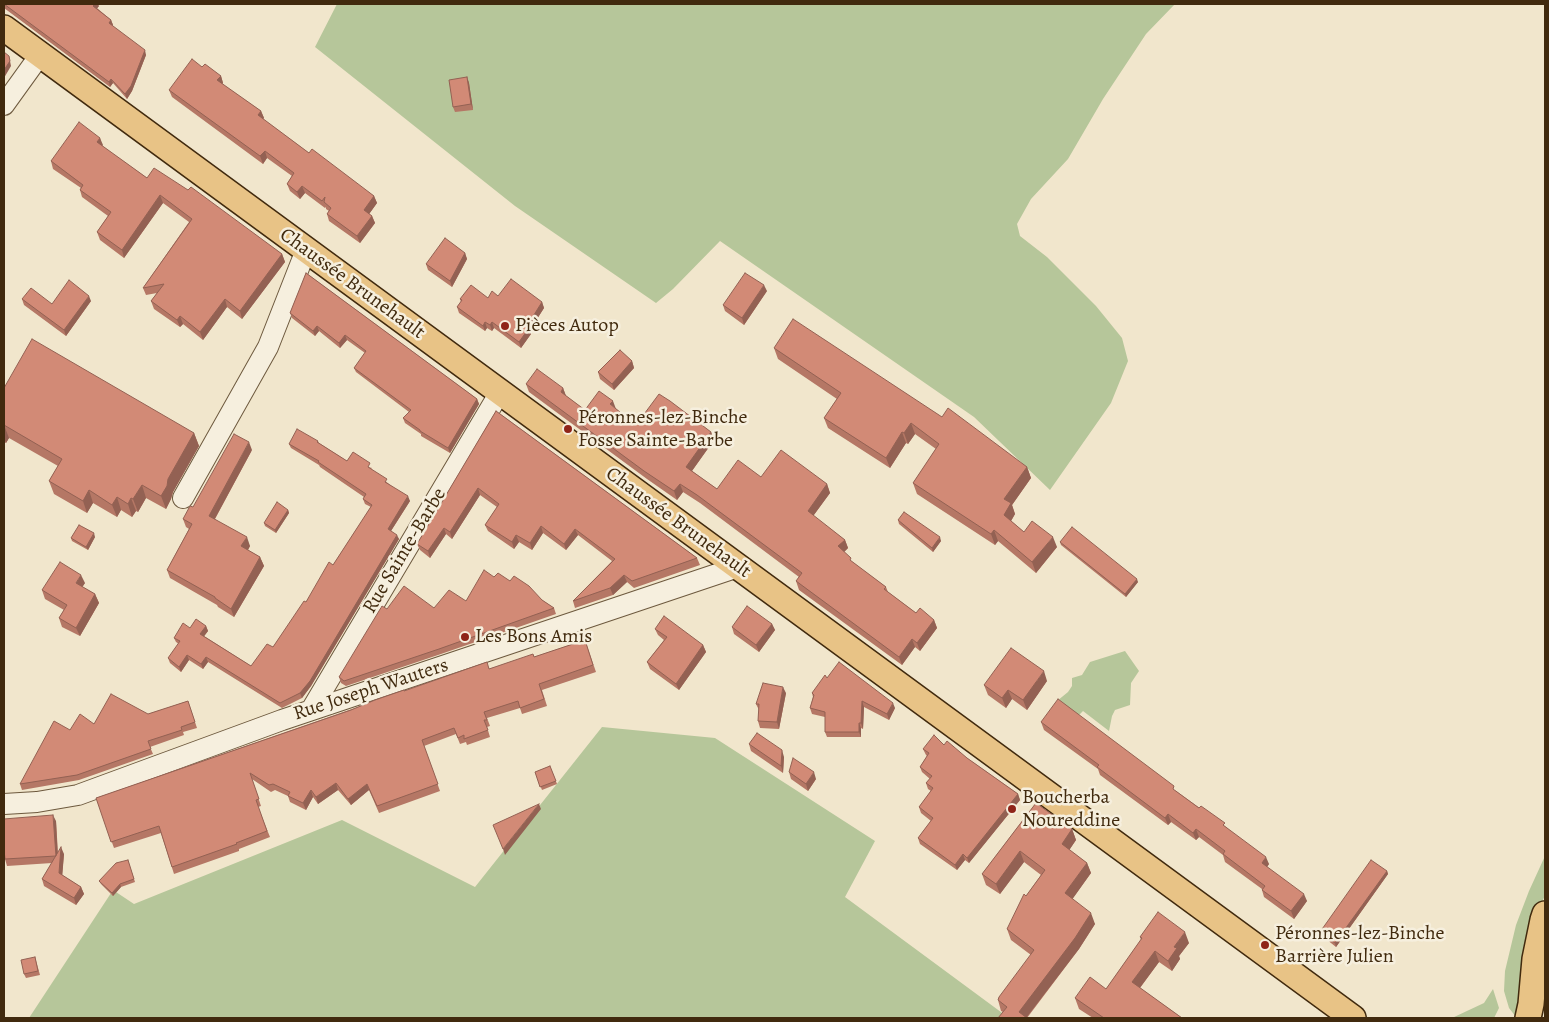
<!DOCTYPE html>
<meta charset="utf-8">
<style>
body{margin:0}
#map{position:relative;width:1549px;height:1022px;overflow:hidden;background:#f1e6cc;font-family:Alegreya,serif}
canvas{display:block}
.frame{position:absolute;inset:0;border:5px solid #412a0e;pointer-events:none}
</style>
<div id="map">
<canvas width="1549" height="1022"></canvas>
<div class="frame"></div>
</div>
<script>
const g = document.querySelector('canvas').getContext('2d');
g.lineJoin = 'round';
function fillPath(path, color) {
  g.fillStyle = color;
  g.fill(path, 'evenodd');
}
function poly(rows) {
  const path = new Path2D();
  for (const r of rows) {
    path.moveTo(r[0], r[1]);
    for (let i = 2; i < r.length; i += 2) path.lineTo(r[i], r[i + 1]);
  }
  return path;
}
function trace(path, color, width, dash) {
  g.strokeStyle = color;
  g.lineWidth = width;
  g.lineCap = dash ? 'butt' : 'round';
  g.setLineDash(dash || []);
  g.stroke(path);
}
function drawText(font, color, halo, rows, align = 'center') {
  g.font = font + ' Alegreya,serif';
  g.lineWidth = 5;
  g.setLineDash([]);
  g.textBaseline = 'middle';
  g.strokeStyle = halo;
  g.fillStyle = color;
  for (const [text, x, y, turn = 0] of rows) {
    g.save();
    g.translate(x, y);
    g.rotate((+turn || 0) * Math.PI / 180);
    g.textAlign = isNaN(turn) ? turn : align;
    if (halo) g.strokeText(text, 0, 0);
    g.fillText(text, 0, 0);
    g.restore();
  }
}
fillPath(poly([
 [337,4,1175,4,1146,34,1103,99,1068,159,1031,199,1017,224,1020,236,1047,257,1096,306,1122,338,1128,361,1111,403,1050,490,974,417,720,241,673,289,656,303,515,206,315,47],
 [1125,651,1139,671,1131,683,1130,705,1115,710,1112,716,1109,731,1083,711,1078,716,1057,701,1068,692,1072,686,1072,678,1082,675,1090,662],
 [602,727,715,738,875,841,845,897,1009,1018,29,1018,113,890,134,904,342,820,475,887],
 [1545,856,1545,895,1530,932,1516,1017,1509,1008,1504,991,1505,971,1516,925,1529,891],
 [1493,989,1499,1008,1494,1018,1452,1018,1484,1003]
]), '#b6c69a');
const minor = poly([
 [4,105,40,55],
 [183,498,268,347,306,250],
 [311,710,500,392],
 [4,804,37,802,78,795,282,720,738,567]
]);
const major = poly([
 [4,28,1353,1018],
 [1528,1018,1531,1004,1535,959,1543,920,1545,914]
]);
trace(minor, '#6d593e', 22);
trace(major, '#412a0e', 28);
trace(minor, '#f6efde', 20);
trace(major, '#e8c386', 25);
fillPath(poly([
 [4,4,99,6,97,8,111,20,113,25,112,26,146,55,132,91,127,99,113,83,110,87,4,8],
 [202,67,221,76,223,83,222,84,261,111,264,118,263,119,309,153,374,196,377,203,369,214,372,216,375,223,360,243,329,221,327,214,329,211,326,209,326,207,325,208,305,193,300,199,290,191,287,184,292,176,267,158,263,164,172,97,169,90],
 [467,77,469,83,473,110,455,112,453,107],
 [100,138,102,146,147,178,282,254,285,262,242,319,227,307,203,340,183,324,180,327,154,309,151,301,157,293,146,295,143,288,189,222,163,203,124,258,100,240,97,232,108,216,82,197,80,190,81,188,53,169,51,161],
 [465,253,467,259,452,287,428,270,426,264],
 [306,273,477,399,479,404,450,453,421,436,421,434,405,423,403,418,409,412,356,372,354,368,365,353,347,340,340,348,319,331,315,336,292,318,290,313],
 [767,291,744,325,725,311,723,305],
 [498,296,542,302,544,308,530,330,531,334,521,348,494,328,492,331,487,328,485,331,459,313,457,307,461,302,460,299,488,298],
 [22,299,52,304,91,301,66,336,24,305],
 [774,348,942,417,1027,467,1031,478,1012,505,1015,514,1011,521,1024,532,1057,547,1036,573,998,541,995,545,917,494,913,483,936,449,915,434,908,444,906,443,890,468,828,428,824,418,837,399,778,359],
 [632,361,634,368,614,390,600,379,598,372],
 [526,384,563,388,566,396,585,410,616,409,636,425,711,432,714,440,692,471,717,489,761,477,827,484,830,493,813,516,845,540,848,548,844,552,852,562,886,587,888,592,916,613,934,620,937,628,920,651,915,647,902,665,799,590,796,581,799,577,700,503,683,492,677,500,647,479,529,392],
 [4,388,194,433,199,446,173,492,171,499,166,509,146,498,138,512,136,511,132,517,121,510,117,517,93,503,87,513,54,494,49,481,58,466,9,438,6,443,4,442],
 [496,411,697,558,700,565,634,588,627,582,613,595,575,608,573,601,612,561,578,535,566,550,543,533,532,550,519,542,514,549,488,531,485,525,497,507,480,495,452,539,446,534,430,558,420,550,417,544],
 [318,441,319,443,347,461,372,468,371,469,389,484,410,501,391,531,399,539,311,686,302,698,282,708,208,662,203,669,189,660,181,672,170,663,168,658,179,644,176,642,174,638,190,628,206,626,208,631,204,636,251,666,273,647,333,565,371,507,365,504,363,499,364,497,320,467,319,465,291,448,289,444],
 [252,450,215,519,250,546,248,550,260,557,264,566,234,617,218,607,217,605,170,578,167,570,189,529,186,527,183,519,193,507],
 [288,510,289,513,276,533,265,526,264,523],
 [898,520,941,541,933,552,899,524],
 [95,537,88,550,72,541,71,538],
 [1060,542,1138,582,1126,597,1061,545],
 [494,577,510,581,542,600,554,608,556,614,441,654,346,686,341,683,339,677,387,609,434,608,466,601],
 [85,583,82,587,95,594,99,603,80,636,62,627,59,618,64,610,45,599,42,590],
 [772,624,775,630,759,652,734,634,732,627],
 [655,629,703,645,706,652,679,690,650,669,647,662,664,640,658,635],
 [585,640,596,672,542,690,547,706,522,714,520,708,487,718,490,726,487,727,490,737,467,745,466,742,460,744,456,734,424,746,440,791,379,813,369,790,351,805,338,790,318,804,313,797,306,810,290,802,288,796,275,790,271,792,252,779,261,806,258,807,270,837,239,849,239,851,174,874,161,833,114,848,96,798,404,691,534,657],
 [827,678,895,708,889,720,864,707,863,729,861,728,861,737,827,737,825,732,825,717,812,714,810,708,813,697,812,693],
 [1047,681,1027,710,1012,699,1006,708,988,695,984,685],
 [786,693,779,729,760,728,758,721,759,710,756,704],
 [188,701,197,728,183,732,184,735,150,747,153,754,79,780,22,790,20,784,70,730,94,724,148,714],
 [1041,722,1176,791,1226,827,1269,864,1267,867,1307,901,1294,919,1264,897,1262,890,1262,889,1225,862,1223,855,1199,837,1196,840,1171,822,1168,825,1100,775,1098,769,1044,730],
 [749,744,784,757,783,773,751,751],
 [944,745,967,758,1018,794,1020,800,969,863,965,860,957,870,920,844,918,838,931,821,921,813,919,807,931,791,928,789,926,783,930,779,922,772,920,767,927,756,926,755,923,749],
 [550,766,557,784,542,790,535,772],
 [789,772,816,779,808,791,791,779],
 [1036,803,1072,829,1076,840,1069,850,1087,863,1091,873,1072,899,1095,924,1079,949,1027,1018,1003,1012,1001,1011,998,1000,1031,955,1011,940,1007,929,1026,896,1041,875,1024,862,1000,894,986,885,982,874],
 [56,821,58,853,64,854,62,875,81,887,84,894,76,905,44,886,42,879,52,863,7,866,5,859],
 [128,860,135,882,121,887,113,896,101,884,99,881],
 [1387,871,1388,874,1336,947,1321,935,1320,932],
 [1140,937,1189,943,1179,956,1180,959,1172,971,1159,962,1140,988,1182,1018,1093,1018,1079,1009,1075,998,1106,989,1141,940],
 [35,957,40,975,26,978,24,974]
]), '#b57765');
fillPath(poly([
 [95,4,98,4,99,6,95,11,93,6],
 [111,20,113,25,111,28,109,23],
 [145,50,146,55,132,91,127,99,125,94],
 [9,56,11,66,4,78,4,70],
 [221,76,223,83,220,87,217,80],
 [467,77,469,83,473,110,471,104],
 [111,79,113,83,110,87,109,82],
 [261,111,264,118,260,122,258,115],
 [100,138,103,145,100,150,97,142],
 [265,151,267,158,263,164,260,156],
 [302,186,305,193,300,199,297,192],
 [160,195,163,203,124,258,122,250],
 [374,196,377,203,367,217,364,210],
 [372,216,375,223,360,243,357,236],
 [465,253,467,259,452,287,450,281],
 [282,254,285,262,242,319,240,311],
 [764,285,767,291,744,325,742,318],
 [89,296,91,301,66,336,64,330],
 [225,299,227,307,203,340,200,332],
 [542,302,544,308,530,330,531,334,521,348,519,342,527,326],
 [180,316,183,324,180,327,177,320],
 [485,322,487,328,485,331,483,326],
 [492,322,494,328,492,331,490,325],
 [317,326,319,331,315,336,313,331],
 [345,335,347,340,340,348,339,343],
 [632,361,634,368,614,390,612,384],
 [563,388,566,396,561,392],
 [477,399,479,404,450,453,448,448],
 [613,401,616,409,610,404],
 [911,423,915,434,908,444,904,433],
 [4,425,9,438,6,443,4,438],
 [711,432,714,440,689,475,686,467],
 [902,432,906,443,890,468,886,458],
 [194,433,199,446,173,492,171,499,166,509,161,496,168,479],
 [249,442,252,450,212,524,209,516],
 [1027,467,1031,478,1012,505,1015,514,1008,526,1004,515,1004,499],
 [680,484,683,492,677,500,674,491],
 [827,484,830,493,811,519,808,511],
 [142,485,146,498,138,512,133,499],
 [478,488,480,495,452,539,450,532],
 [89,490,93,503,87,513,83,501],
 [408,496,410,501,389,534,388,529],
 [117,497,121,510,117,517,112,505],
 [131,498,136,511,132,517,128,504],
 [288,510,289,513,276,533,275,530],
 [541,526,543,533,532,550,530,543],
 [444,528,446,534,430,558,428,551],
 [575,529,578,535,566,550,564,544],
 [994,530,998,541,995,545,991,534],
 [94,533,95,537,88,550,86,547],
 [397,535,399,539,311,686,302,698,300,693],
 [516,535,519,542,514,549,512,542],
 [247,537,250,546,245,555,241,546],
 [940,537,941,541,933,552,932,548],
 [1053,537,1057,547,1036,573,1032,562],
 [845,540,848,548,841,555,838,546],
 [260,557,264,566,234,617,231,609],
 [81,575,85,583,79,592,76,583],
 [624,575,627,582,613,595,610,588],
 [1137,579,1138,582,1126,597,1125,594],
 [95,594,99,603,80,636,76,628],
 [934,620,937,628,920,651,917,643],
 [772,624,775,630,759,652,756,645],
 [206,626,208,631,202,639,200,634],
 [912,639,915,647,902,665,899,657],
 [703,645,706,652,679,690,676,684],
 [187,655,189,660,181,672,179,667],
 [206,657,208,662,203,669,201,664],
 [1044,671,1047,681,1027,710,1023,700],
 [783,687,786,693,779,729,777,722],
 [1008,690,1012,699,1006,708,1002,698],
 [862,701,864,707,863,729,861,723],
 [893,703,895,708,889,720,887,714],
 [859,723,861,728,861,737,859,732],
 [782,750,784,757,783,773,781,766],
 [814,772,816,779,808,791,806,784],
 [336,783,338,790,318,804,316,797],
 [367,784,369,790,351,805,348,799],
 [311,790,313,797,306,810,303,803],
 [1018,794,1020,800,969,863,967,858],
 [539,804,541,809,505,855,503,849],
 [1168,814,1171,822,1168,825,1165,818],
 [53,815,56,821,58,862,56,856],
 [1072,829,1076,840,1066,855,1062,844],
 [1196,829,1199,837,1196,840,1193,833],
 [61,847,64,854,62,879,59,873],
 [1020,851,1024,862,1000,894,996,884],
 [963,854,965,860,957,870,955,865],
 [1266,857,1269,864,1265,870,1262,863],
 [1087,863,1091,873,1069,904,1065,893],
 [1387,871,1388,874,1336,947,1335,943],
 [120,884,121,887,113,896,112,893],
 [81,887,84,894,76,905,74,898],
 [1304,894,1307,901,1294,919,1291,911],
 [1091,913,1095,924,1079,949,1026,1018,1019,1012],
 [1185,932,1189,943,1179,956,1180,959,1172,971,1168,961,1174,947],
 [1155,951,1159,962,1136,993,1132,982]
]), '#936153');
const building = poly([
 [4,4,95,4,93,6,111,20,109,23,145,50,131,86,125,94,111,79,109,82,4,4],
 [4,52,9,56,10,61,4,70,4,52],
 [192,59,202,67,205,64,221,76,217,80,261,111,258,115,309,153,312,149,374,196,364,210,372,216,357,236,327,214,331,208,324,202,325,197,322,201,302,186,297,192,287,184,294,173,265,151,260,156,169,90,192,59],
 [467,77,471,104,453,107,449,80,467,77],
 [79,122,100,138,97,142,147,178,154,168,188,190,191,187,282,254,240,311,225,299,200,332,180,316,177,320,151,301,164,284,143,288,192,219,160,195,122,250,97,232,111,212,80,190,83,185,51,161,79,122],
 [445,238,465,253,450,281,426,264,445,238],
 [306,273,477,399,448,448,420,431,420,430,403,418,411,410,354,368,366,351,345,335,339,343,317,326,313,331,290,313,306,273],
 [745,273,764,285,742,318,723,305,745,273],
 [511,279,542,302,527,326,529,328,519,342,492,322,490,325,485,322,483,326,457,307,462,300,460,299,471,285,488,298,492,291,498,296,511,279],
 [69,280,89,296,64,330,22,299,31,288,52,304,69,280],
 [793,319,942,417,948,408,1027,467,1004,499,1011,503,1004,515,1024,532,1032,521,1053,537,1032,562,994,530,991,534,913,483,939,444,911,423,904,433,902,432,886,458,824,418,841,393,774,348,793,319],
 [32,339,194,433,168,479,167,486,161,496,142,485,133,499,131,498,128,504,117,497,112,505,89,490,83,501,49,481,62,459,4,425,4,426,4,388,32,339],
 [620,350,632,361,612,384,598,372,620,350],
 [537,369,563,388,561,392,585,410,599,391,613,401,610,404,636,425,659,394,670,401,711,432,686,467,717,489,738,460,761,477,781,450,827,484,808,511,845,540,838,546,851,558,850,560,886,587,884,589,916,613,920,608,934,620,917,643,912,639,899,657,796,581,802,573,697,495,680,484,674,491,644,471,526,384,537,369],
 [496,411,697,558,632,581,624,575,610,588,573,601,615,559,575,529,564,544,541,526,530,543,516,535,512,542,485,525,499,504,478,488,450,532,444,528,428,551,417,544,496,411],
 [297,429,318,441,317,442,347,461,353,452,370,463,368,467,387,479,385,482,408,496,388,529,397,535,310,681,300,693,280,703,206,657,201,664,187,655,179,667,168,658,180,641,174,638,183,623,190,628,196,619,206,626,200,634,251,666,267,644,273,647,304,601,306,602,329,562,333,565,372,505,363,499,366,494,318,462,319,461,289,444,297,429],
 [234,434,249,442,209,516,247,537,241,546,260,557,231,609,215,598,215,597,167,570,192,524,183,519,190,506,193,507,234,434],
 [277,502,288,510,275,530,264,523,277,502],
 [904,512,940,537,932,548,898,520,904,512],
 [79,525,94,533,86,547,71,538,79,525],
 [1072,527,1137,579,1125,594,1060,542,1072,527],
 [60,562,81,575,76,583,95,594,76,628,59,618,67,605,42,590,60,562],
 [484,570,494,577,498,573,510,581,514,576,529,586,542,600,554,608,439,649,344,681,339,677,382,606,387,609,404,586,434,608,449,590,466,601,484,570],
 [747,606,772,624,756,645,732,627,747,606],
 [664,616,703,645,676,684,647,662,667,637,655,629,664,616],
 [585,640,593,665,539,684,544,699,520,708,518,701,484,712,487,720,484,720,488,730,464,739,464,735,458,738,454,728,422,740,438,784,377,806,367,784,348,799,336,783,316,797,311,790,303,803,288,796,290,792,273,784,269,785,250,773,259,799,256,800,267,831,236,843,237,844,172,867,159,826,111,842,96,798,351,710,375,700,404,690,404,691,487,662,489,669,533,654,534,657,585,640],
 [1011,648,1044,671,1023,700,1008,690,1002,698,984,685,1011,648],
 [839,662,893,703,887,714,862,701,861,723,859,723,859,732,825,732,825,712,810,708,814,695,812,693,825,675,827,678,839,662],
 [763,683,783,687,777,722,758,721,759,704,756,704,763,683],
 [111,694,148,714,188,701,195,722,181,727,182,730,148,741,151,749,77,775,20,784,54,721,70,730,80,714,94,724,111,694],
 [1058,699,1174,786,1173,789,1199,808,1201,806,1225,823,1223,825,1266,857,1262,863,1304,894,1291,911,1262,890,1265,886,1223,854,1225,851,1196,829,1193,833,1168,814,1165,818,1097,767,1099,765,1041,722,1058,699],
 [757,733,782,750,781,766,749,744,757,733],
 [934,735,944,745,947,741,967,758,1018,794,967,858,963,854,955,865,918,838,933,818,919,807,933,788,926,783,932,776,920,767,929,753,923,749,934,735],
 [793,758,814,772,806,784,789,772,793,758],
 [550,766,556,781,540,787,535,772,550,766],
 [1036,803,1072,829,1062,844,1087,863,1065,893,1091,913,1075,938,1019,1012,1027,1018,998,1018,1007,1007,998,1000,999,997,1034,950,1007,929,1024,894,1026,896,1045,870,1020,851,996,884,982,874,1036,803],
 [539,804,503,849,493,825,539,804],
 [53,815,56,856,5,859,4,850,4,819,53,815],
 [61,847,59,873,81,887,74,898,42,879,61,847],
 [128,860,134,879,120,884,112,893,99,881,116,863,128,860],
 [1371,860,1387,871,1335,943,1320,932,1371,860],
 [1158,912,1185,932,1174,947,1177,948,1168,961,1155,951,1132,982,1182,1018,1104,1018,1075,998,1090,977,1106,989,1142,938,1140,937,1158,912],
 [35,957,38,971,24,974,21,960,35,957]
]);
fillPath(building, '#d28a76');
trace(building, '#936153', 1);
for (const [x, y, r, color] of [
 [505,326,5,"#8f2418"],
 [568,429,5,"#8f2418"],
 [465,637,5,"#8f2418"],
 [1012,809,5,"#8f2418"],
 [1265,945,5,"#8f2418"]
]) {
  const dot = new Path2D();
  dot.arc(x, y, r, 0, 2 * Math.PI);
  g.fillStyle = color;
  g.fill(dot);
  trace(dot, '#f6efde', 2);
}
drawText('20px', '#412a0e', '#f6efde', [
 ["Chaussée Brunehault",352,284,36],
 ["Chaussée Brunehault",678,523,36],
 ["Rue Sainte-Barbe",405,551,-59],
 ["Rue Joseph Wauters",371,690,-18]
]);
drawText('20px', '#412a0e', '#f6efde', [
 ["Pièces Autop",515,326],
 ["Péronnes-lez-Binche",578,418],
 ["Fosse Sainte-Barbe",578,441],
 ["Les Bons Amis",475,637],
 ["Boucherba",1022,798],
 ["Noureddine",1022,821],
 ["Péronnes-lez-Binche",1275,934],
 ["Barrière Julien",1275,957]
], 'left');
</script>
